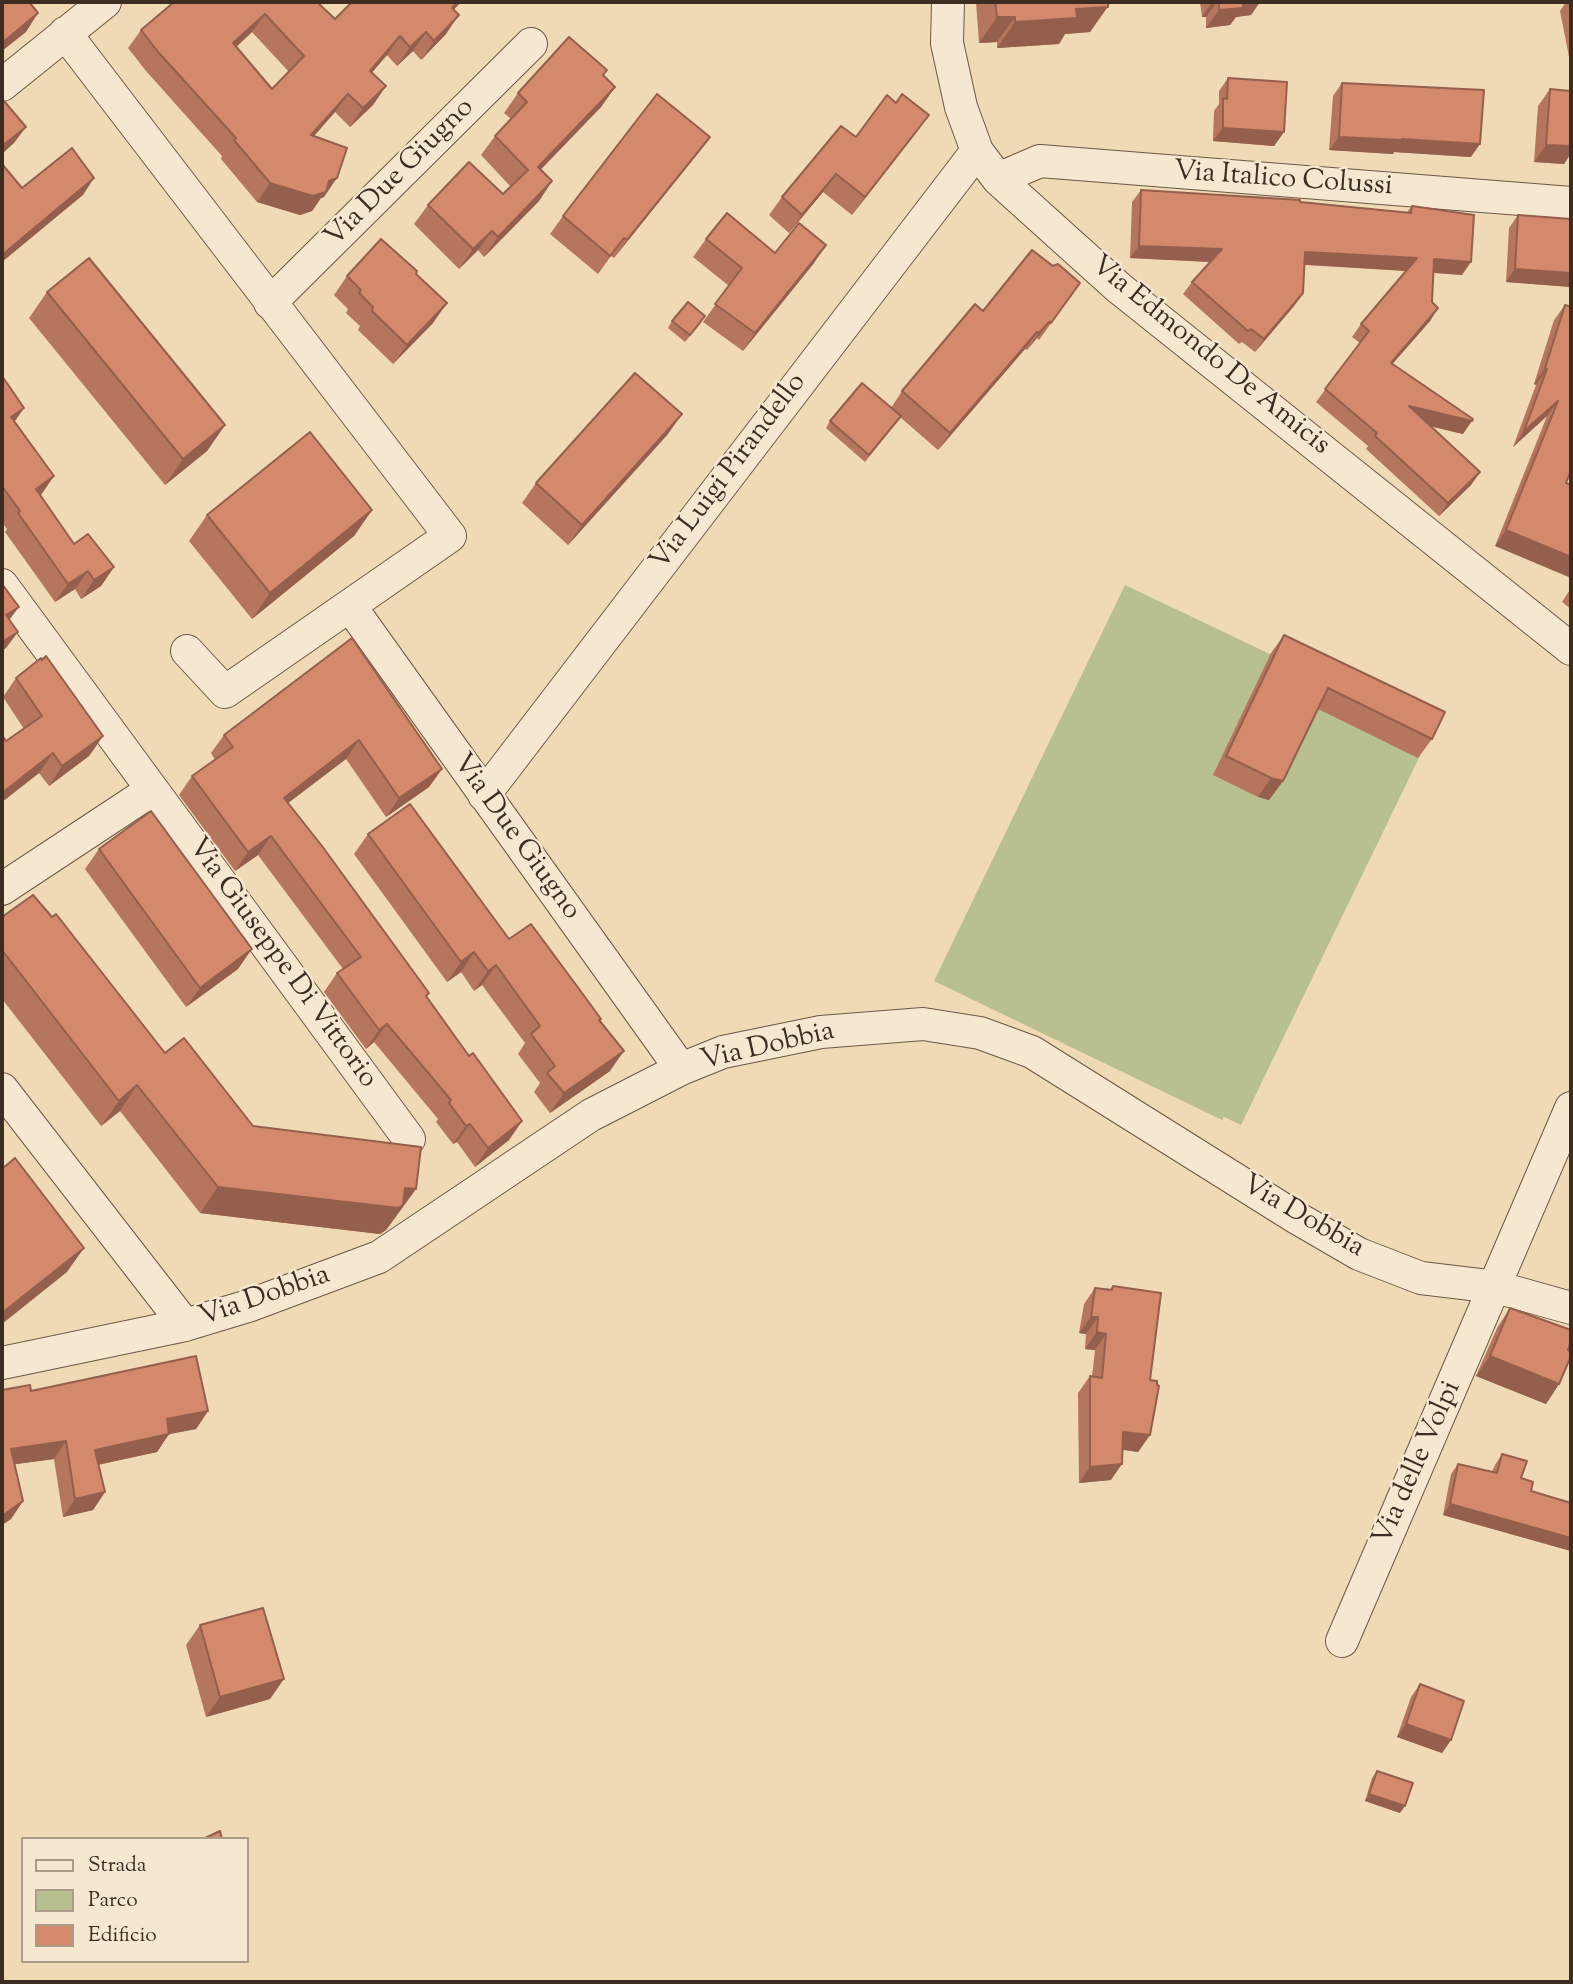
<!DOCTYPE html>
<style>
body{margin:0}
#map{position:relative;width:1573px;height:1984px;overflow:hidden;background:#f0dab6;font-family:"Sorts Mill Goudy",serif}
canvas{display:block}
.frame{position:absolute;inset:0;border:4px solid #3d2c22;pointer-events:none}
.legend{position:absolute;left:21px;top:1837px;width:228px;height:126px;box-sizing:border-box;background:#f5e7d0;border:2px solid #ab9c8a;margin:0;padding:9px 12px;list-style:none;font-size:21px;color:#3d2c22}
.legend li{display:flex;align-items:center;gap:14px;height:35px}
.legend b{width:35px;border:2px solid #ab9c8a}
</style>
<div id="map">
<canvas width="1573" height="1984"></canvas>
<div class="frame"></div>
<ul class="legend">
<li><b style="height:9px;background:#f5e7d0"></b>Strada</li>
<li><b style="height:19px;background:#b8c08f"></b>Parco</li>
<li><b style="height:19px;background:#d4886c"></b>Edificio</li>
</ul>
</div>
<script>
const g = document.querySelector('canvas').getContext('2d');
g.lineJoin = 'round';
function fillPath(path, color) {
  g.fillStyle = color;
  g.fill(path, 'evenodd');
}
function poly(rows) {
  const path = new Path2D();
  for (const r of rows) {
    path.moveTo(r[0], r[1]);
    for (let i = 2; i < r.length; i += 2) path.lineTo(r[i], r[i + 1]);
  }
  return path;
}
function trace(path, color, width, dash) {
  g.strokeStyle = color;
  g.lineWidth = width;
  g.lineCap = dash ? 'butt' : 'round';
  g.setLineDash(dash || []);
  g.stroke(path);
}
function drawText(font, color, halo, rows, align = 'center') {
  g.font = font + ' "Sorts Mill Goudy",serif';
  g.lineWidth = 5;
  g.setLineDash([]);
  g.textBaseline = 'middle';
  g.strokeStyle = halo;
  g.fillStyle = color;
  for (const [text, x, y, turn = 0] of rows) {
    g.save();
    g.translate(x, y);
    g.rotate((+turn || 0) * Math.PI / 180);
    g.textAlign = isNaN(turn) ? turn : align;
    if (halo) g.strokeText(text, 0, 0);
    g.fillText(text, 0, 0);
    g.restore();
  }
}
fillPath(poly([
 [1125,585,1432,731,1241,1125,1224,1117,1222,1120,934,981]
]), '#b8c08f');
const minor = poly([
 [948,2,947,43,961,107,977,151,998,179,1119,288,1571,649],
 [65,33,450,536,225,692,187,651],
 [2,85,105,2],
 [998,179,1040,161,1571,203],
 [270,303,531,44],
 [2,585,409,1139],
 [350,606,681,1069],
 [484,795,977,151],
 [2,889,152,790],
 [2,1089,185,1325],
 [2,1363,185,1325,248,1306,379,1257,591,1115,681,1069,723,1052,821,1032,923,1024,980,1033,1032,1052,1297,1218,1359,1254,1421,1278,1496,1287,1571,1308],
 [1342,1641,1571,1108]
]);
trace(minor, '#6a5847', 34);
trace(minor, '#f5e7d0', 32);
fillPath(poly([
 [174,2,335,19,454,10,446,34,421,60,413,51,397,66,387,55,372,72,386,86,373,105,350,127,335,112,314,136,324,197,321,198,312,211,300,215,257,202,221,159,222,156,146,71,128,48,141,30],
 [252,32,289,72,272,89,236,47],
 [976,2,1111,2,1090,32,1065,34,1059,44,997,48,997,42,979,43],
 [1200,2,1260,2,1251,15,1236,17,1230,25,1206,28,1206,17,1202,17],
 [1566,2,1571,2,1571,67,1560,11],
 [603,75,615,87,601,107,541,169,552,181,539,201,484,257,478,250,459,269,414,224,428,205,503,194,511,187,481,155,495,136,511,119,504,113,518,93],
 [1228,78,1284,132,1274,146,1213,141,1214,111,1219,104,1219,91],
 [1342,83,1471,157,1394,152,1393,154,1329,150,1333,96],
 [1550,89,1571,91,1571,153,1564,164,1534,162,1538,106],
 [896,103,916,133,852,215,823,192,789,233,769,215,782,197],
 [710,137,697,154,614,258,611,256,598,274,550,234,563,216],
 [1141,190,1300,202,1407,212,1412,206,1462,275,1434,273,1432,302,1438,308,1430,321,1392,364,1463,434,1430,426,1480,472,1471,485,1439,516,1366,449,1368,446,1316,402,1360,343,1352,337,1361,324,1406,271,1305,265,1303,293,1294,306,1255,352,1242,342,1239,344,1183,294,1192,282,1210,262,1130,258,1132,202],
 [1518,215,1571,219,1571,287,1506,282,1509,228],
 [706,239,814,263,743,351,703,322,729,286,693,257],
 [1053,266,1080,283,1039,340,1037,338,1027,350,1025,349,938,450,900,417,865,462,826,428,830,421,891,408,902,391],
 [416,274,433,323,393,364,358,330,360,326,346,313,348,309,334,295,347,276],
 [47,292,225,425,207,451,165,485,29,318],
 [1565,305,1566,483,1495,546,1547,416,1513,447,1536,385,1534,384,1554,320],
 [672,321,701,323,685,342,668,328],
 [2,376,24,408,15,421,54,476,40,495,74,544,114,567,101,586,81,599,75,589,55,602,5,532,7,529,2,522],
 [668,434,568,545,522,503,536,483],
 [372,510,354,536,252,619,189,541,207,515],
 [1571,588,1571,609,1562,602],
 [1284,635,1432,739,1418,758,1318,709,1283,781,1269,800,1258,797,1213,775,1271,653],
 [352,638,442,769,429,787,386,817,346,759,288,803,469,1056,522,1121,509,1140,475,1167,457,1142,453,1144,436,1122,438,1119,374,1042,366,1049,324,992,337,973,343,969,258,855,235,871,179,795,192,776,215,760,211,753,224,735],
 [16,678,103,736,89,756,49,786,39,773,2,802,2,735,6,741,24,729,3,697],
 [368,834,509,939,601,1019,599,1021,610,1071,550,1113,534,1092,540,1083,518,1054,525,1043,482,985,474,991,461,972,447,982,354,854],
 [99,849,238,969,186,1007,85,869],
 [2,917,253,1126,416,1189,386,1230,380,1234,200,1213,120,1111,101,1126,2,999],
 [1113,1286,1150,1380,1150,1435,1138,1452,1123,1450,1111,1480,1079,1483,1078,1393,1090,1376,1092,1377,1095,1350,1085,1349,1086,1334,1079,1333,1084,1304,1095,1288,1110,1289],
 [1510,1308,1568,1350,1559,1384,1546,1404,1476,1376,1497,1328],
 [2,1390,31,1391,208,1411,196,1429,169,1434,157,1452,98,1465,105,1492,93,1510,63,1517,54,1459,15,1464,23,1501,11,1519,2,1525],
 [1502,1454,1531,1491,1571,1503,1571,1551,1443,1515,1451,1474,1458,1464,1492,1472,1495,1465],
 [200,1625,270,1699,206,1717,186,1645],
 [1420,1684,1451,1740,1442,1753,1397,1737,1411,1697],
 [1377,1771,1400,1813,1365,1801,1372,1778]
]), '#b6755d');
fillPath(poly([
 [457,2,461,2,439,26,452,8],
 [1103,2,1111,2,1090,32,1065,34,1059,44,997,48,1015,22,1076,9],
 [1212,2,1217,2,1206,17,1202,17],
 [1241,2,1260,2,1251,15,1236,17,1230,25,1206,28,1219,10],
 [38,13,26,32,2,51,2,43],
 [265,14,252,32,220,62,233,43],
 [459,15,446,34,421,60,434,41],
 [997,17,1015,17,997,42,979,43],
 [426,32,413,51,397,66,410,47],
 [400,36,387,55,357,90,370,71],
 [386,86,373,105,350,127,363,108],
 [615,87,601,107,525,186,538,167],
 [348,94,335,112,298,154,311,135],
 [929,115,916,133,852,215,865,197],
 [26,127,14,143,2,154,2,146],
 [1223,128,1284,132,1274,146,1213,141],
 [710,137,697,154,614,258,627,240],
 [1339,137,1402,139,1480,144,1471,157,1394,152,1393,154,1329,150],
 [1571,142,1571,153,1564,164,1534,162,1546,145],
 [836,174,823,192,789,233,802,215],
 [94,178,83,195,2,262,2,255],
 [337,178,324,197,321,198,312,211,300,215,257,202,270,183,329,181],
 [552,181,539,201,484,257,498,237],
 [492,231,478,250,459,269,473,249],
 [826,245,814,263,743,351,755,333],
 [1139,246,1222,249,1213,262,1130,258],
 [1305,252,1417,258,1408,271,1296,264],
 [1434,259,1471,262,1462,275,1426,272],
 [1515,269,1571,273,1571,287,1506,282],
 [1303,293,1294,306,1255,352,1264,339],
 [447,303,433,323,393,364,407,345],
 [1438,308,1430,321,1382,376,1391,363],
 [1049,322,1037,338,1027,350,1039,333],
 [1037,332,1025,349,938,450,950,433],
 [1545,368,1547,369,1536,385,1534,384],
 [1558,401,1547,416,1513,447,1524,431],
 [1409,406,1472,421,1463,434,1400,419],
 [24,408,11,426,11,417],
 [682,414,668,434,568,545,582,525],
 [225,425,207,451,165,485,183,459],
 [1480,472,1471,485,1439,516,1448,503],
 [54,476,41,495,23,508,36,489],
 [372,510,354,536,252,619,270,593],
 [1506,530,1571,557,1571,578,1495,546],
 [114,567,101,586,81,599,94,580],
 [88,571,75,589,55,602,68,584],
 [19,607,7,623,6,615],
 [18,632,6,648,2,651,2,642],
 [103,736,89,756,49,786,62,766],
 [359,740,346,759,271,816,284,798],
 [53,753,39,773,2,802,2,793],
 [442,769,429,787,386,817,399,798],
 [1271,778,1283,781,1269,800,1258,797],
 [271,836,258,855,235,871,248,852],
 [252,949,238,969,186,1007,200,988],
 [474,952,461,972,447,982,461,962],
 [496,965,482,985,474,991,488,971],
 [387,1024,374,1042,366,1049,379,1030],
 [624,1051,610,1071,550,1113,564,1093],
 [137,1085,120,1111,101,1126,119,1101],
 [522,1121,509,1140,475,1167,488,1148],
 [470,1124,457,1142,453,1144,466,1126],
 [218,1187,405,1188,416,1189,386,1230,380,1234,200,1213],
 [84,1248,67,1272,2,1324,2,1313],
 [1091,1317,1098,1317,1086,1334,1079,1333],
 [1097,1332,1106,1334,1095,1350,1085,1349],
 [1490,1356,1559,1384,1546,1404,1476,1376],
 [208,1411,196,1429,154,1437,167,1419],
 [1123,1432,1150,1435,1138,1452,1112,1448],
 [169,1434,157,1452,82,1468,95,1450],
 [66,1441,54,1459,2,1466,11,1449],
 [1122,1464,1111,1480,1079,1483,1090,1467],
 [105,1492,93,1510,63,1517,75,1499],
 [23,1501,11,1519,2,1525,2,1516],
 [1450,1504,1571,1538,1571,1551,1443,1515],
 [284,1679,270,1699,206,1717,220,1697],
 [1406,1724,1451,1740,1442,1753,1397,1737],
 [1369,1794,1405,1806,1400,1813,1365,1801]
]), '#945f4c');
const building = poly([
 [2,2,29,2,38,13,2,43,2,2],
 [174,2,317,2,335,19,352,2,457,2,452,8,459,15,434,41,426,32,410,47,400,36,370,71,386,86,363,108,348,94,311,135,347,148,337,178,329,181,326,192,313,196,270,183,234,140,236,138,159,53,141,30,174,2],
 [265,14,304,56,272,89,233,43,265,14],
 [995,2,1108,2,1108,7,1076,9,1077,18,1015,22,1015,17,997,17,995,2],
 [1219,2,1243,2,1243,8,1219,10,1219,2],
 [569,37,607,70,603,75,615,87,538,167,552,181,498,237,492,231,473,249,428,205,469,162,503,194,528,170,495,136,527,102,518,93,569,37],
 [1228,78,1287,82,1284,132,1223,128,1223,98,1227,99,1228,78],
 [1342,83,1484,90,1480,144,1402,139,1402,140,1339,137,1342,83],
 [1550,89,1571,91,1571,146,1546,145,1550,89],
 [657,94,710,137,627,240,624,238,610,256,563,216,657,94],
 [902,94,929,115,865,197,836,174,802,215,782,197,841,126,856,137,887,95,896,103,902,94],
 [4,101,26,127,2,146,2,103,4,101],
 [72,148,94,178,2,255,2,164,22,188,72,148],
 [1141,190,1300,200,1300,202,1411,213,1412,206,1474,215,1471,262,1434,259,1432,302,1438,308,1391,363,1473,419,1472,421,1409,406,1480,472,1448,503,1375,436,1377,433,1325,389,1369,331,1361,324,1417,258,1305,252,1303,293,1264,339,1251,329,1248,331,1192,282,1222,249,1139,246,1141,190],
 [727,213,775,253,799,223,826,245,755,333,715,304,742,268,706,239,727,213],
 [1518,215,1571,219,1571,273,1515,269,1518,215],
 [381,239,417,271,416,274,447,303,407,345,372,311,373,307,359,293,361,290,347,276,381,239],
 [1032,250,1053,266,1058,264,1080,283,1051,323,1049,322,1039,333,1037,332,950,433,902,391,975,304,983,311,1032,250],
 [89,258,225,425,183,459,47,292,89,258],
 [688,302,705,316,690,335,672,321,688,302],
 [1565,305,1571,307,1571,470,1566,483,1571,485,1571,557,1506,530,1558,401,1524,431,1547,369,1545,368,1565,305],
 [635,373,682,414,582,525,536,483,635,373],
 [2,376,24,408,11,417,54,476,36,489,74,544,88,534,114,567,94,580,88,571,68,584,18,513,20,511,2,486,2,376],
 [862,383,901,416,869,455,830,421,862,383],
 [310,432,372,510,270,593,207,515,310,432],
 [2,584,19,607,6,615,18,632,2,642,2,584],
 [1284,635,1445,712,1432,739,1328,688,1283,781,1271,778,1226,756,1284,635],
 [352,638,442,769,399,798,359,740,284,798,322,846,429,993,426,996,469,1056,473,1053,522,1121,488,1148,470,1124,466,1126,449,1103,451,1100,387,1024,379,1030,337,973,361,957,271,836,248,852,192,776,233,747,224,735,352,638],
 [46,656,103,736,62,766,53,753,2,793,2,735,6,741,42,716,16,678,41,658,42,660,46,656],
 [410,804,509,939,531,924,585,997,601,1019,599,1020,624,1051,564,1093,547,1073,555,1066,531,1034,540,1026,496,965,488,971,474,952,461,962,368,834,410,804],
 [151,811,252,949,200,988,99,849,151,811],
 [33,895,52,917,56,914,165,1053,184,1038,253,1126,421,1147,416,1189,405,1188,403,1205,398,1208,218,1187,137,1085,119,1101,2,950,2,917,33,895],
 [15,1158,84,1248,2,1313,2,1169,15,1158],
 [1113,1286,1161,1293,1150,1380,1157,1381,1157,1385,1159,1386,1150,1435,1123,1432,1122,1464,1090,1467,1090,1376,1102,1378,1106,1334,1097,1332,1098,1317,1091,1317,1095,1288,1112,1290,1113,1286],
 [1510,1308,1571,1330,1571,1342,1568,1350,1571,1352,1571,1356,1559,1384,1490,1356,1510,1308],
 [196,1356,208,1411,167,1419,169,1434,95,1450,105,1492,75,1499,66,1441,11,1449,23,1501,2,1516,2,1390,30,1385,31,1391,196,1356],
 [1502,1454,1527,1461,1521,1478,1533,1482,1531,1491,1571,1503,1571,1538,1450,1504,1458,1464,1497,1473,1502,1454],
 [263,1608,284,1679,220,1697,200,1625,263,1608],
 [1420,1684,1464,1701,1451,1740,1406,1724,1420,1684],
 [1377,1771,1413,1783,1405,1806,1369,1794,1377,1771],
 [220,1831,222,1839,203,1839,220,1831]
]);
fillPath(building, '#d4886c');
trace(building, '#945f4c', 2);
drawText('28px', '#3d2c22', '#f5e7d0', [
 ["Via Due Giugno",401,174,-45],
 ["Via Italico Colussi",1283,181,4],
 ["Via Edmondo De Amicis",1209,357,39],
 ["Via Luigi Pirandello",730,473,-53],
 ["Via Due Giugno",515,838,54],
 ["Via Giuseppe Di Vittorio",281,964,54],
 ["Via Dobbia",768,1048,-13],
 ["Via Dobbia",1302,1218,30],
 ["Via Dobbia",265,1298,-19],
 ["Via delle Volpi",1419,1464,-66]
]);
</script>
